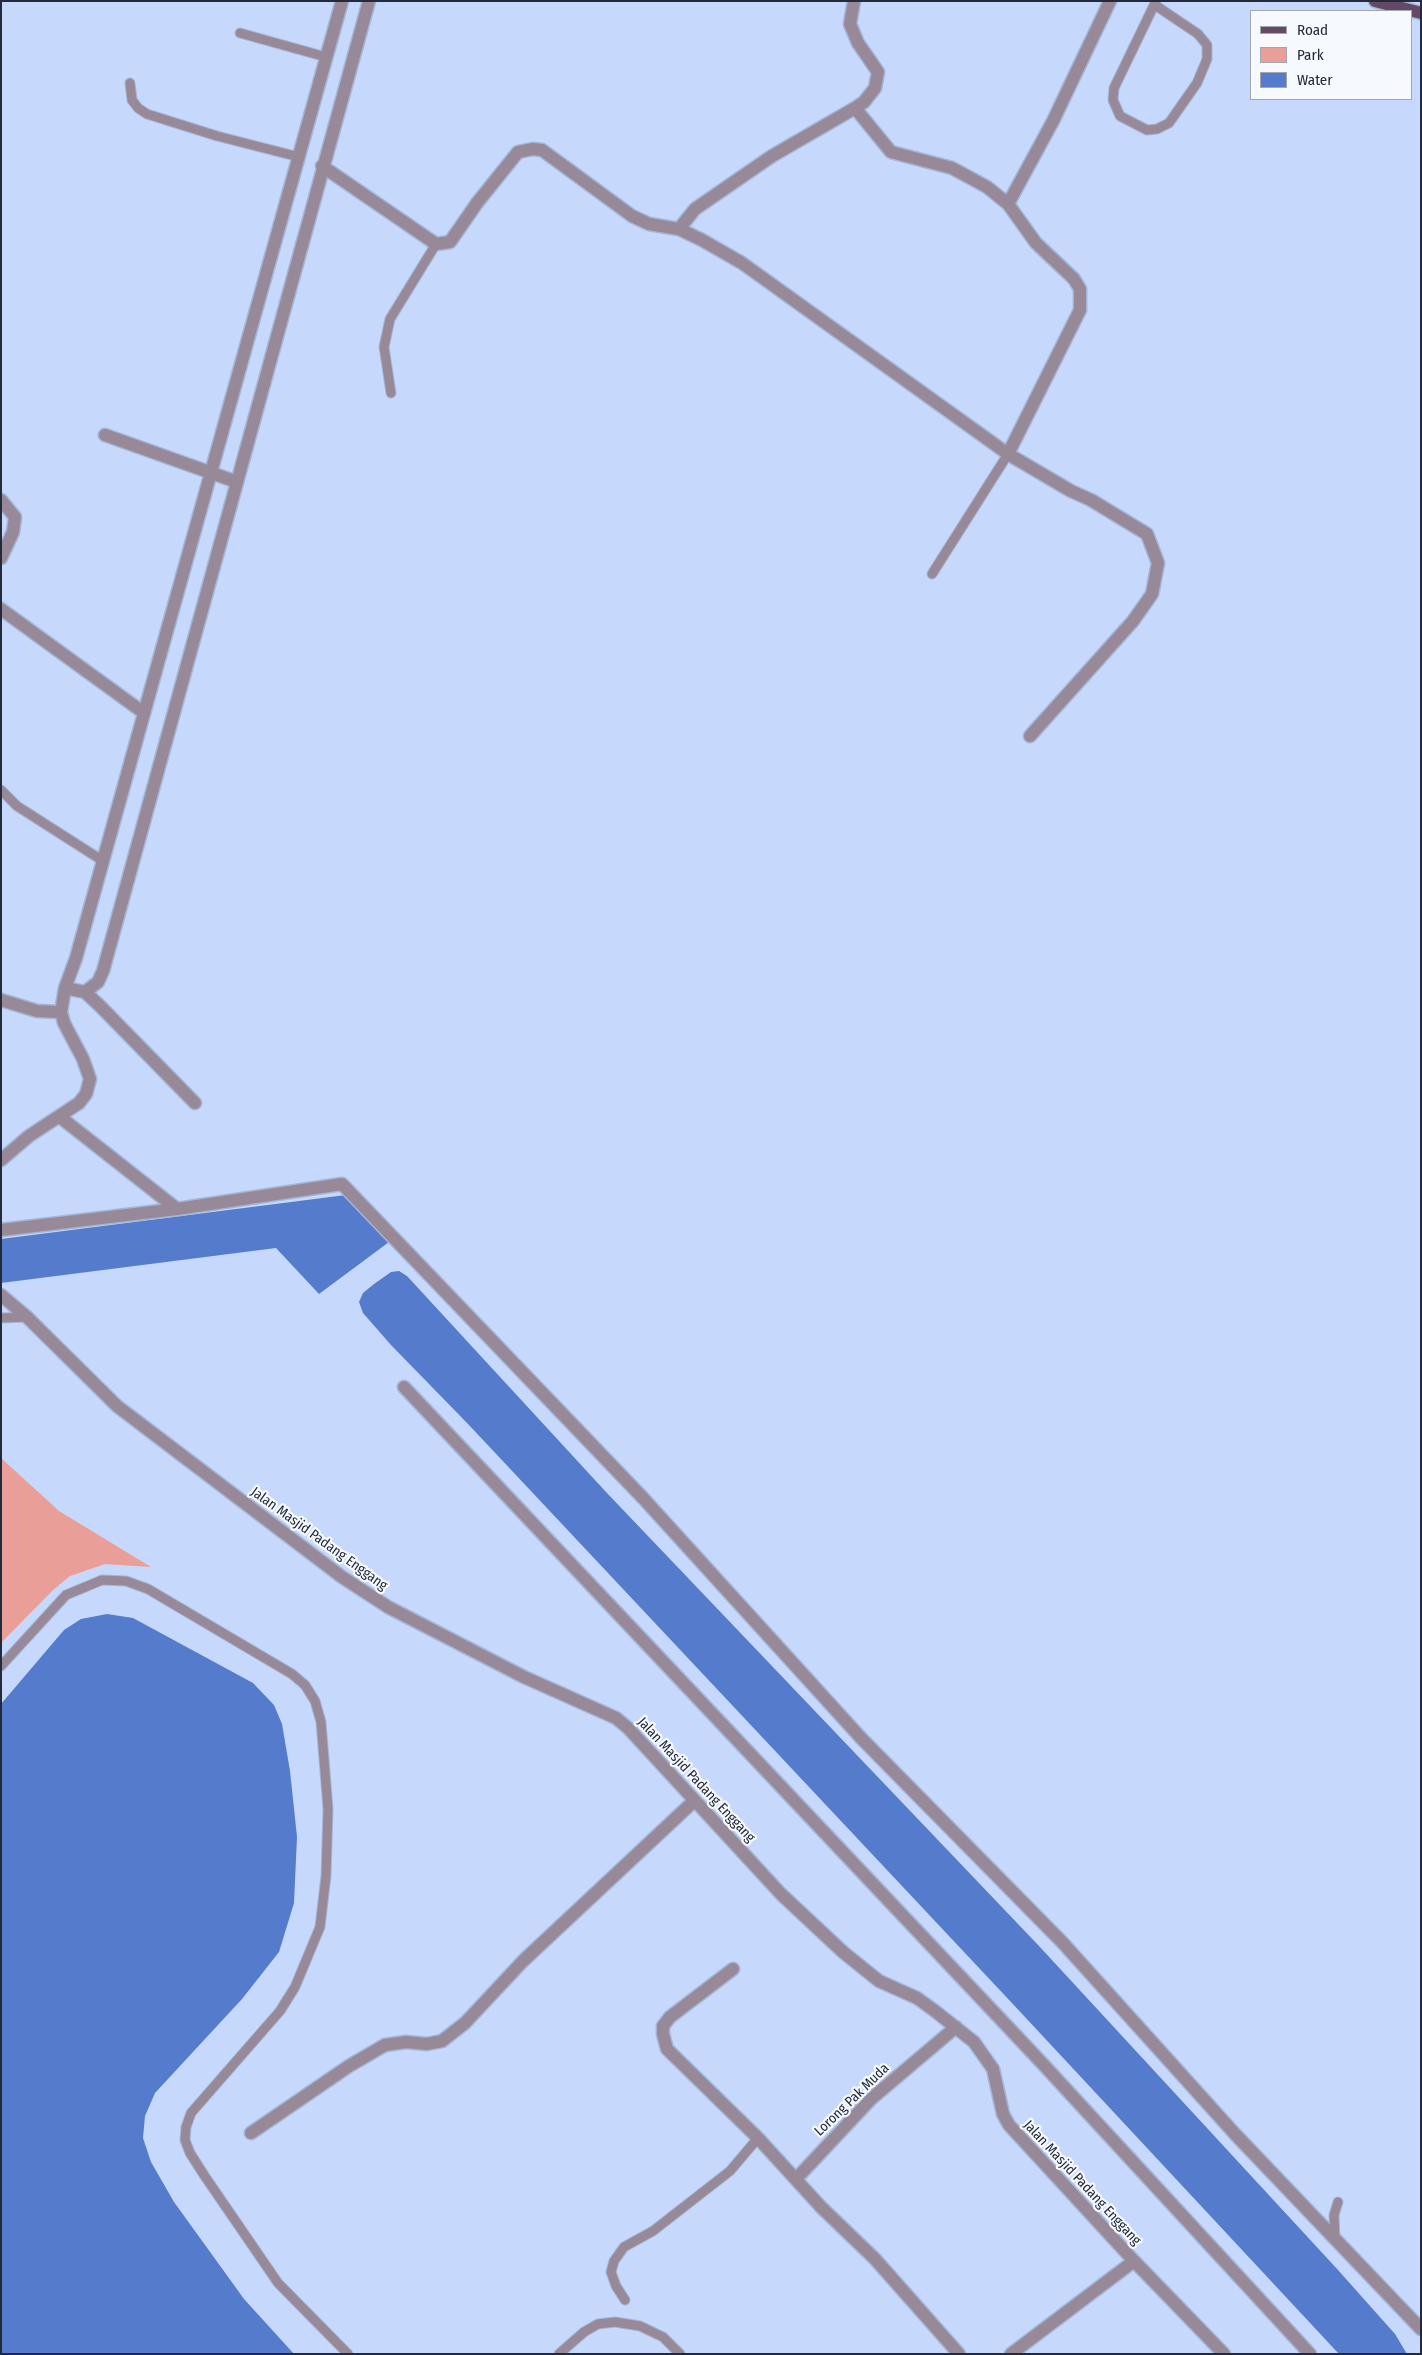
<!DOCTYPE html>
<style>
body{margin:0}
#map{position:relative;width:1422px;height:2355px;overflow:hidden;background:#c6d8fb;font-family:"Fira Sans Condensed",sans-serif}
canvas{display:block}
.frame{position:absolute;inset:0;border:2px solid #222a3b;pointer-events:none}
.legend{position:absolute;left:1250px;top:10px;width:162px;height:90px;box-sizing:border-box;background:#f6f9fd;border:1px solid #a1a6af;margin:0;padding:6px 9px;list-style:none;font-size:15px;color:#222a3b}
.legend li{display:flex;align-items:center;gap:10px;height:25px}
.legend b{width:25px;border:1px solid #a1a6af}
</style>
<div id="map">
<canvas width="1422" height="2355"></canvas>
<div class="frame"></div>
<ul class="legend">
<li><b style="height:6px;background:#634965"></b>Road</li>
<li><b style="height:14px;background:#e99e98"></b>Park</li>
<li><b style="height:14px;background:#557bcd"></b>Water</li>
</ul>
</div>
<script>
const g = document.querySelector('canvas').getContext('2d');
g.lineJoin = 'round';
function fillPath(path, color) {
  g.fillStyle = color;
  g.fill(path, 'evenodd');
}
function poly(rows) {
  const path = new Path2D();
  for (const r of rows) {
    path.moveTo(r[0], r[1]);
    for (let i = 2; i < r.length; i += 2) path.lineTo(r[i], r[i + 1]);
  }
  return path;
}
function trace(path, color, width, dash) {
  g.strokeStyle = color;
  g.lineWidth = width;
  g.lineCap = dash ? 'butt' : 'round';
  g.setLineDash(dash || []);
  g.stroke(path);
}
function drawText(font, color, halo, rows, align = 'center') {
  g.font = font + ' "Fira Sans Condensed",sans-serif';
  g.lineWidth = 4.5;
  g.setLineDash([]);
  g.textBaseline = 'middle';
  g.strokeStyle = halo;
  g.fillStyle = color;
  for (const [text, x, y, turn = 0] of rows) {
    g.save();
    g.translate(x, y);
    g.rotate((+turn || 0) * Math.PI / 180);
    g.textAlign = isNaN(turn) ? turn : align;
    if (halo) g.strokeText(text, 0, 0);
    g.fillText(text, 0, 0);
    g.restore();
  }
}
fillPath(poly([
 [1,1458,59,1511,151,1567,105,1564,70,1576,53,1590,1,1643]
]), '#e99e98');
fillPath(poly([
 [346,1195,389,1242,319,1294,276,1248,1,1283,1,1239],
 [399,1271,407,1276,606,1492,1039,1946,1338,2270,1395,2334,1407,2354,1339,2354,1011,2002,468,1424,391,1345,363,1313,359,1302,363,1293,374,1284,391,1272],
 [107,1614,133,1618,253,1683,274,1705,282,1724,290,1771,297,1837,294,1903,279,1952,242,1999,155,2093,145,2116,143,2138,151,2162,174,2202,244,2299,294,2354,1,2354,1,1704,64,1630,81,1619]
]), '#557bcd');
const service = poly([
 [1155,5,1198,34,1207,45,1207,59,1197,83,1169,123,1157,129,1147,130,1120,116,1113,100,1114,88,1156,1],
 [240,33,326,57],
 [130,83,132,100,138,108,147,114,217,136,299,157],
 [391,393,384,347,390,319,436,244],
 [932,574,1008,454],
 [1,790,17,806,103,861],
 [1,1318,27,1317],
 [1,1666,66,1595,102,1580,126,1581,148,1589,292,1674,305,1685,315,1701,321,1722,328,1809,326,1876,320,1927,295,1987,280,2011,191,2113,186,2127,185,2140,190,2153,204,2175,278,2283,348,2354],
 [1335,2239,1334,2215,1338,2202],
 [625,2300,616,2286,611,2272,614,2261,624,2247,653,2231,730,2171,758,2138],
 [559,2354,584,2332,598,2324,615,2322,640,2326,663,2337,680,2354]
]);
const minor = poly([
 [854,1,850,24,858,43,878,72,875,88,864,102,855,108,772,156,695,209,679,229,702,240,742,263,1008,454,1071,491,1091,500,1147,534,1158,563,1152,594,1133,621,1030,736],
 [855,108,891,152,952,168,987,187,1008,204,1036,243,1074,279,1080,289,1080,310,1008,454],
 [322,166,436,244,450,242,477,203,518,152,533,149,542,150,632,216,649,224,679,229],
 [1008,204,1053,121,1110,1],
 [105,435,237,482],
 [1,500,15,517,13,532,1,558],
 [1,609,144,713],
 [65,988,85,992,100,1006,195,1103],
 [85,992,98,982,103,971,369,1],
 [1,1000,37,1011,61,1012],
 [60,1117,177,1209,342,1184,643,1498,861,1738,1062,1942,1235,2134,1421,2329],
 [1,1160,29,1136,79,1103,86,1094,90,1079,83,1059,64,1023,61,1012,65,988,76,958,342,1],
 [1,1230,177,1209],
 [1,1295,27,1317,117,1406,342,1577,388,1607,524,1677,616,1718,628,1728,781,1894,843,1952,879,1981,917,1998,935,2011,974,2042,993,2069,1003,2114,1009,2125,1134,2261,1224,2354],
 [404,1387,1041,2062,1310,2354],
 [733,1969,670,2017,663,2026,663,2034,667,2049,758,2138,821,2207,875,2259,959,2354],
 [251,2133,349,2066,385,2045,406,2042,427,2044,442,2041,465,2023,523,1961,694,1801],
 [796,2179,871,2099,956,2027],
 [1011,2354,1134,2261]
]);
const primary = poly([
 [1375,1,1421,13]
]);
trace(service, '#a5b5d5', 11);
trace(minor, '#a5b5d5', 15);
trace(primary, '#a5b5d5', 15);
trace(service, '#988999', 9);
trace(minor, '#988999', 12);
trace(primary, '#634965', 12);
drawText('14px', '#222a3b', '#f6f9fd', [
 ["Jalan Masjid Padang Enggang",319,1539,36],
 ["Jalan Masjid Padang Enggang",696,1780,47],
 ["Lorong Pak Muda",852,2100,-44],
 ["Jalan Masjid Padang Enggang",1082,2183,47]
]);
</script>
